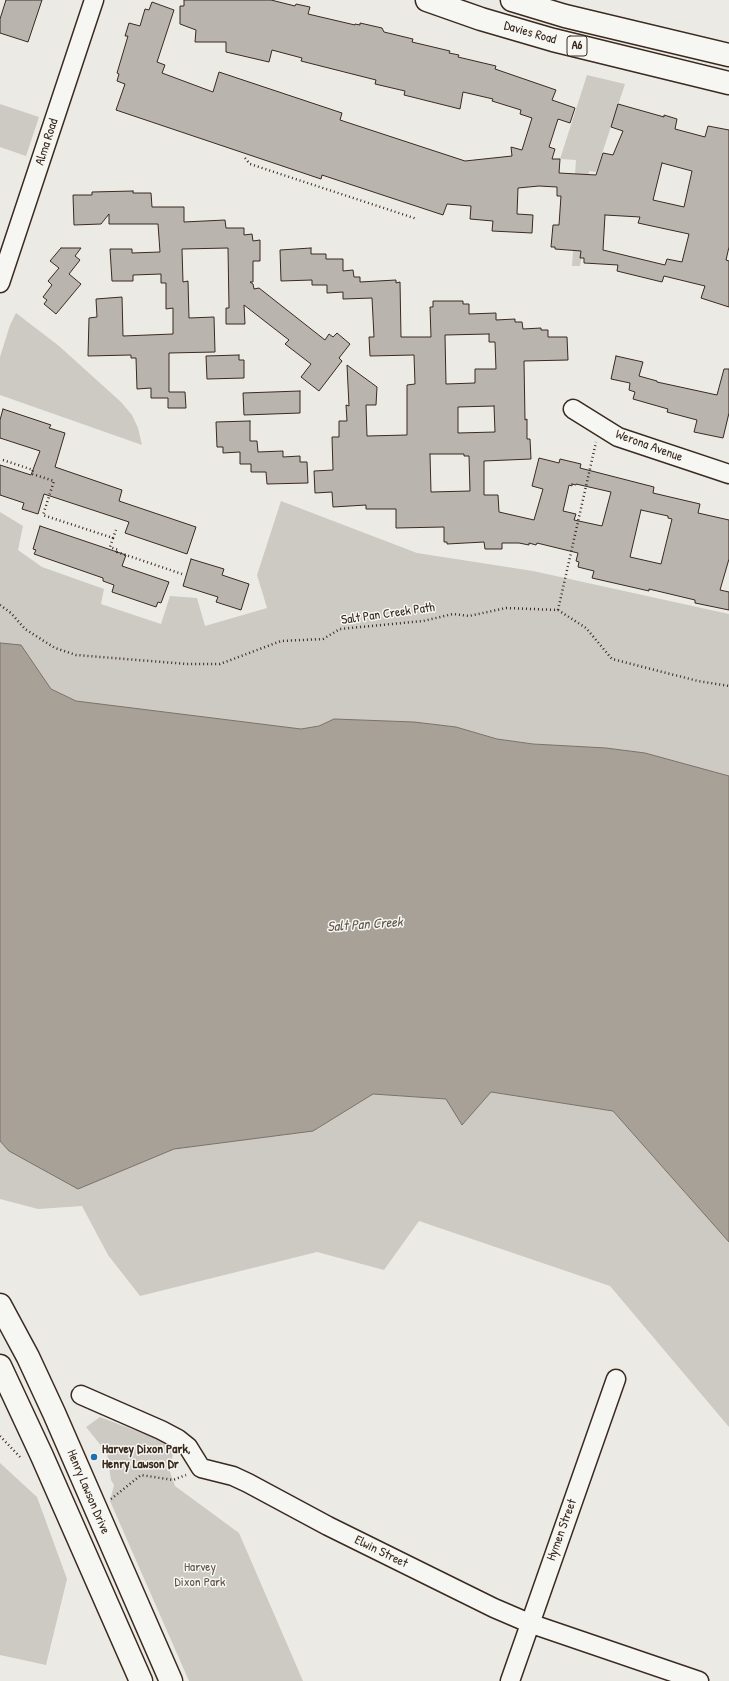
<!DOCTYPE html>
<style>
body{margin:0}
canvas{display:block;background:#ebeae5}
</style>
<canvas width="729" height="1681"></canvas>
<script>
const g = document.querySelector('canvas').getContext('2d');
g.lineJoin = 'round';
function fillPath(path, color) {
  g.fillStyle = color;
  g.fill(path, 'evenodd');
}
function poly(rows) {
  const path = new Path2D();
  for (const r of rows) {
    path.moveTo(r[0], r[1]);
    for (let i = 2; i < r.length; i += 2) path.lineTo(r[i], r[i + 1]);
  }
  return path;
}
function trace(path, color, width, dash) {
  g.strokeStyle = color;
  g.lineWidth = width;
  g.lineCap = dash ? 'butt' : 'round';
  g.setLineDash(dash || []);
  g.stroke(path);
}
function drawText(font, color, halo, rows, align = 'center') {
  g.font = font + ' "Patrick Hand",sans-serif';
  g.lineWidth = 3;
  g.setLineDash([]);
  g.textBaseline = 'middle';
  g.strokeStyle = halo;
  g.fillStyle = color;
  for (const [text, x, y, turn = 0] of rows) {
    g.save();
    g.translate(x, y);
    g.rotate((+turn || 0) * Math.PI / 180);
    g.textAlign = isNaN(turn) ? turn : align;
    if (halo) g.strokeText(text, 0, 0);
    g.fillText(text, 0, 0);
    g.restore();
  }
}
fillPath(poly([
 [587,75,625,84,596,172,589,171,585,237,580,266,572,266,578,174,575,174,576,160,560,159],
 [0,104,39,117,26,156,0,147],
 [16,313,59,346,121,402,132,415,138,428,142,445,0,395,0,357,10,325],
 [281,501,417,553,533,571,729,614,729,776,645,753,606,748,533,744,497,739,456,727,414,722,334,719,319,726,301,729,76,701,51,689,21,645,0,643,0,512,23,526,18,550,42,567,104,589,101,604,161,624,170,596,197,598,205,626,267,608,257,575],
 [490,1092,613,1111,729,1242,729,1427,610,1286,419,1221,384,1270,317,1252,140,1296,108,1255,82,1206,38,1209,0,1199,0,1141,9,1151,78,1188,174,1149,313,1131,373,1094,446,1099],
 [100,1417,160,1440,174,1451,169,1469,175,1486,239,1533,303,1681,189,1681,110,1501,114,1485,111,1480,107,1453,86,1427],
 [0,1463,37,1497,67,1579,46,1665,0,1655]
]), '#cdcac4');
const water = poly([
 [0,643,21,645,51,689,76,701,301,729,319,726,334,719,414,722,456,727,497,739,533,744,606,748,645,753,729,776,729,1242,613,1111,491,1092,462,1125,446,1099,373,1094,313,1131,174,1149,78,1189,9,1151,0,1141,0,643]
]);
fillPath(water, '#a8a198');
trace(water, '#7c7167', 1);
const building = poly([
 [6,0,42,0,28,42,0,33,0,19,6,0],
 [184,0,271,0,295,6,296,4,310,7,308,14,355,25,355,24,360,25,360,23,382,28,384,32,413,39,412,42,450,51,449,53,459,55,458,57,496,66,495,69,556,90,552,100,575,108,570,123,558,119,549,147,555,149,552,159,560,159,559,173,596,175,603,153,613,155,623,131,611,127,618,104,664,117,664,115,677,119,675,129,705,137,708,126,729,130,729,247,726,260,729,261,729,307,701,298,705,286,664,276,662,282,617,271,618,265,584,263,584,258,580,258,581,251,555,249,555,247,551,247,553,225,559,225,561,196,557,196,557,187,539,186,518,188,517,214,533,215,532,233,492,231,493,221,470,219,471,206,447,204,443,215,322,175,321,179,116,110,125,84,117,81,119,74,117,73,128,36,125,36,129,23,140,26,145,9,149,10,152,2,174,10,157,62,165,65,162,73,213,92,219,72,342,113,340,120,465,161,512,156,511,147,522,150,532,118,520,114,521,110,492,101,493,99,463,92,460,109,404,95,405,91,375,84,376,80,301,61,302,58,272,50,269,62,226,52,226,42,195,42,196,30,180,24,180,6,184,6,184,0],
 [662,163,692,171,684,207,653,200,662,163],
 [605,215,640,217,638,223,689,234,682,262,667,259,665,265,603,250,605,215],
 [133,191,133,193,151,193,152,207,184,207,184,222,225,220,226,228,244,228,244,235,252,234,253,241,260,240,260,261,253,261,253,282,250,282,253,284,254,289,259,288,325,340,329,334,333,337,337,333,350,344,339,358,342,361,319,391,301,377,311,364,285,344,289,340,244,305,245,324,226,324,226,308,229,308,228,248,182,249,183,282,188,281,189,318,214,317,215,352,169,353,169,392,185,392,186,408,168,408,168,398,151,398,151,388,137,389,136,358,131,358,131,355,88,356,89,318,97,317,96,299,122,297,123,336,173,334,173,308,166,309,166,283,161,283,161,274,133,275,133,281,112,281,110,249,132,249,132,253,160,252,158,224,109,224,109,214,101,224,74,225,73,195,92,195,92,192,133,191],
 [61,248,81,248,75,256,80,260,69,274,81,284,56,314,44,304,47,300,43,297,52,285,48,281,59,268,50,261,61,248],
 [311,248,311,254,326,254,326,259,343,259,343,271,353,270,354,277,360,277,360,282,396,280,396,283,400,282,401,337,431,337,430,307,433,307,433,301,463,301,463,304,469,304,469,314,496,313,496,320,515,319,515,322,522,322,523,329,541,328,541,330,548,330,548,337,567,337,568,360,524,361,525,420,527,419,527,439,530,439,531,459,484,461,484,495,498,495,499,512,534,520,543,489,532,486,539,458,559,463,560,459,581,464,580,468,654,487,653,493,700,504,698,513,729,520,729,559,720,590,729,592,729,610,695,603,695,600,649,589,649,591,592,578,594,571,578,567,579,562,576,561,578,553,537,543,536,545,529,543,529,545,519,543,502,543,502,549,485,549,484,542,447,544,447,542,444,542,444,527,396,528,396,509,366,509,366,505,333,507,332,492,315,493,314,471,333,470,332,437,339,437,339,421,347,421,346,405,349,406,347,365,377,387,376,405,366,405,367,436,407,435,407,385,415,384,414,355,370,356,369,337,374,337,372,298,343,299,343,292,327,293,327,285,312,285,312,280,281,281,280,250,311,248],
 [489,334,489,342,495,342,496,369,475,369,475,383,446,384,445,335,489,334],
 [494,406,495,432,458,433,458,407,494,406],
 [430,454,464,454,464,456,469,456,470,491,431,492,430,454],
 [572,484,576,485,576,484,611,492,602,526,574,520,576,514,563,511,569,485,572,486,572,484],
 [641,510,668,516,668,518,672,519,661,564,630,557,641,510],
 [239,355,239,360,244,360,244,378,207,379,206,356,239,355],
 [616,356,643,362,639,376,657,381,657,382,717,395,724,369,729,369,729,413,723,438,694,432,697,420,667,412,668,409,633,399,635,392,629,390,630,383,611,379,616,356],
 [300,391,300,413,244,415,243,393,300,391],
 [3,409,51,425,49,428,65,433,55,467,122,490,119,501,196,527,187,554,125,533,129,522,44,494,38,514,22,509,24,503,0,495,0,465,31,475,40,451,0,438,0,420,3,409],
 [250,421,250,441,257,441,258,452,283,451,283,457,300,456,300,462,307,462,308,483,267,484,266,472,251,472,251,464,240,464,240,452,223,453,223,447,217,447,216,422,250,421],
 [40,526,126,555,122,566,169,582,161,603,158,602,156,607,112,592,114,585,103,581,103,578,34,554,36,550,33,549,40,526],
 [191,559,224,569,222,575,249,584,241,610,216,602,218,597,183,586,191,559]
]);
fillPath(building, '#bab4ae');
trace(building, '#3b2a1e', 1);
const minor = poly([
 [0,283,94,0],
 [573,409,618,437,729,474],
 [81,1395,161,1430,178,1439,188,1447,201,1468,233,1476,248,1483,328,1526,494,1608,529,1623,699,1681],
 [510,1681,616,1379]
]);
const primary = poly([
 [0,1305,28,1357,54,1413,171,1681],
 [0,1366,42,1456,141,1681]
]);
const trunk = poly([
 [427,0,481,19,553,40,729,83],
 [512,0,565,16,729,55]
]);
trace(minor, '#3b2a1e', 21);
trace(primary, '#3b2a1e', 25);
trace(trunk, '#3b2a1e', 25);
trace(poly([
 [245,158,250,164,417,219],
 [3,460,33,470,32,474,54,481,43,515,113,538,116,530],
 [113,538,110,547,118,550,117,552,182,574],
 [0,605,11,613,25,629,55,648,76,655,187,664,220,664,281,641,323,639,340,629,423,621,453,614,469,616,506,608,558,610,586,628,612,659,698,681,729,686],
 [558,610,596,442],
 [0,1436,20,1457],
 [111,1499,141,1475,173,1480,186,1475]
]), '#3b2a1e', 2.5, [1, 3]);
trace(minor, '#f6f6f2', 18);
trace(primary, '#f6f6f2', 22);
trace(trunk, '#f6f6f2', 22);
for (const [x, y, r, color] of [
 [94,1457,4,"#1f6fb2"]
]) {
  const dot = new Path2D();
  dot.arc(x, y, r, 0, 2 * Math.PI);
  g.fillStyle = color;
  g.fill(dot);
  trace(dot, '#f6f6f2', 1.5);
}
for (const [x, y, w] of [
 [577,46,20]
]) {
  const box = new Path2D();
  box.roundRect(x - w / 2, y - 10, w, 20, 3);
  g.fillStyle = '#f6f6f2';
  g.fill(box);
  trace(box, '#3b2a1e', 1);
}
drawText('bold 12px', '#3b2a1e', null, [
 ["A6",577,46]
]);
drawText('13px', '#3b2a1e', '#f6f6f2', [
 ["Davies Road",530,33,16],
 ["Alma Road",47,142,-72],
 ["Werona Avenue",649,446,20],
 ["Salt Pan Creek Path",388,614,-8],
 ["Henry Lawson Drive",88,1492,67],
 ["Hymen Street",562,1530,-70],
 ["Elwin Street",381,1552,26]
]);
drawText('bold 13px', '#3b2a1e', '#f6f6f2', [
 ["Harvey Dixon Park,",102,1450],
 ["Henry Lawson Dr",102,1465]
], 'left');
drawText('13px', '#605248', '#f6f6f2', [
 ["Harvey",200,1568],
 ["Dixon Park",200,1583]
]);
drawText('italic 14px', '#615449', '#f6f6f2', [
 ["Salt Pan Creek",365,925,-4]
]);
</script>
